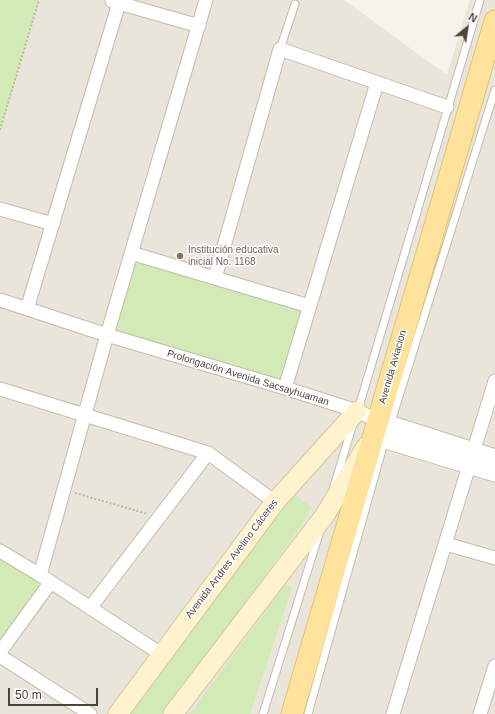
<!DOCTYPE html>
<meta charset="utf-8">
<style>
body{margin:0}
#map{position:relative;width:495px;height:714px;overflow:hidden;background:#f6f3ec;font-family:Helvetica,sans-serif}
canvas{display:block}
.north{position:absolute;left:447px;top:8px;width:40px;height:40px;-webkit-text-stroke:3px #fff;paint-order:stroke;rotate:30deg;font-size:11px;font-weight:700;line-height:16px;text-align:center;color:#4b4439}
.north::after{content:'';display:block;margin:auto;width:14px;height:18px;background:#4b4439;clip-path:polygon(50% 0,100% 100%,50% 72%,0 100%)}
.scale{position:absolute;left:8px;top:688px;width:90px;height:18px;box-sizing:border-box;border:2px solid #4b4439;border-top:0;padding-left:5px;font-size:12px;line-height:14px;white-space:nowrap;color:#4b4439;-webkit-text-stroke:3px #fff;paint-order:stroke}
</style>
<div id="map">
<canvas width="495" height="714"></canvas>
<div class="north">N</div>
<div class="scale">50 m</div>
</div>
<script>
const g = document.querySelector('canvas').getContext('2d');
g.lineJoin = 'round';
function fillPath(path, color) {
  g.fillStyle = color;
  g.fill(path, 'evenodd');
}
function poly(rows) {
  const path = new Path2D();
  for (const r of rows) {
    path.moveTo(r[0], r[1]);
    for (let i = 2; i < r.length; i += 2) path.lineTo(r[i], r[i + 1]);
  }
  return path;
}
function trace(path, color, width, dash) {
  g.strokeStyle = color;
  g.lineWidth = width;
  g.lineCap = dash ? 'butt' : 'round';
  g.setLineDash(dash || []);
  g.stroke(path);
}
function drawText(font, color, halo, rows, align = 'center') {
  g.font = font + ' Helvetica,sans-serif';
  g.lineWidth = 3;
  g.setLineDash([]);
  g.textBaseline = 'middle';
  g.strokeStyle = halo;
  g.fillStyle = color;
  for (const [text, x, y, turn = 0] of rows) {
    g.save();
    g.translate(x, y);
    g.rotate((+turn || 0) * Math.PI / 180);
    g.textAlign = isNaN(turn) ? turn : align;
    if (halo) g.strokeText(text, 0, 0);
    g.fillText(text, 0, 0);
    g.restore();
  }
}
fillPath(poly([
 [0,0,344,0,447,75,470,0,495,0,495,714,0,714]
]), '#eae5da');
fillPath(poly([
 [0,0,39,0,0,130],
 [131,253,309,306,285,388,107,335],
 [295,495,311,507,306,519,164,714,127,714,285,503],
 [0,554,46,583,0,646],
 [285,585,292,587,250,714,190,714]
]), '#d2eab5');
const service = poly([
 [280,49,295,4],
 [358,410,480,0],
 [390,425,495,90],
 [334,486,353,424],
 [263,714,319,534],
 [308,714,385,439]
]);
const minor = poly([
 [112,1,199,26],
 [0,209,53,224],
 [131,253,309,306],
 [215,278,280,49,447,107],
 [0,300,107,335,285,388,357,411,377,420],
 [27,309,119,3],
 [285,388,377,83],
 [0,389,208,453,275,502],
 [446,544,495,558],
 [0,551,40,575,161,654],
 [40,575,107,335,206,0],
 [90,608,208,453],
 [0,652,50,583],
 [0,656,90,714],
 [393,714,495,381],
 [480,714,495,666]
]);
const tertiary = poly([
 [377,420,495,458],
 [373,436,495,473]
]);
const secondary = poly([
 [118,714,275,502,357,411],
 [173,714,325,515,366,447]
]);
const primary = poly([
 [292,714,495,21]
]);
trace(service, '#c2bbae', 9);
trace(minor, '#c2bbae', 15);
trace(tertiary, '#c2bbae', 19);
trace(secondary, '#d6c79b', 21);
trace(primary, '#e6c16a', 23);
trace(poly([
 [0,130,39,0],
 [75,493,148,514]
]), '#c4b79f', 2, [2, 2]);
trace(service, '#fff', 7);
trace(minor, '#fff', 13);
trace(tertiary, '#fff', 17);
trace(secondary, '#fff3cd', 19);
trace(primary, '#ffe39c', 21);
for (const [x, y, r, color] of [
 [180,256,4,"#8d6e63"]
]) {
  const dot = new Path2D();
  dot.arc(x, y, r, 0, 2 * Math.PI);
  g.fillStyle = color;
  g.fill(dot);
  trace(dot, '#fff', 1.5);
}
drawText('10px', '#785e54', '#fff', [
 ["Institución educativa",188,250],
 ["inicial No. 1168",188,262]
], 'left');
drawText('10px', '#4b4439', '#fff', [
 ["Avenida Aviacion",393,367,-74],
 ["Prolongación Avenida Sacsayhuaman",248,378,17],
 ["Avenida Andres Avelino Cáceres",232,559,-53]
]);
</script>
